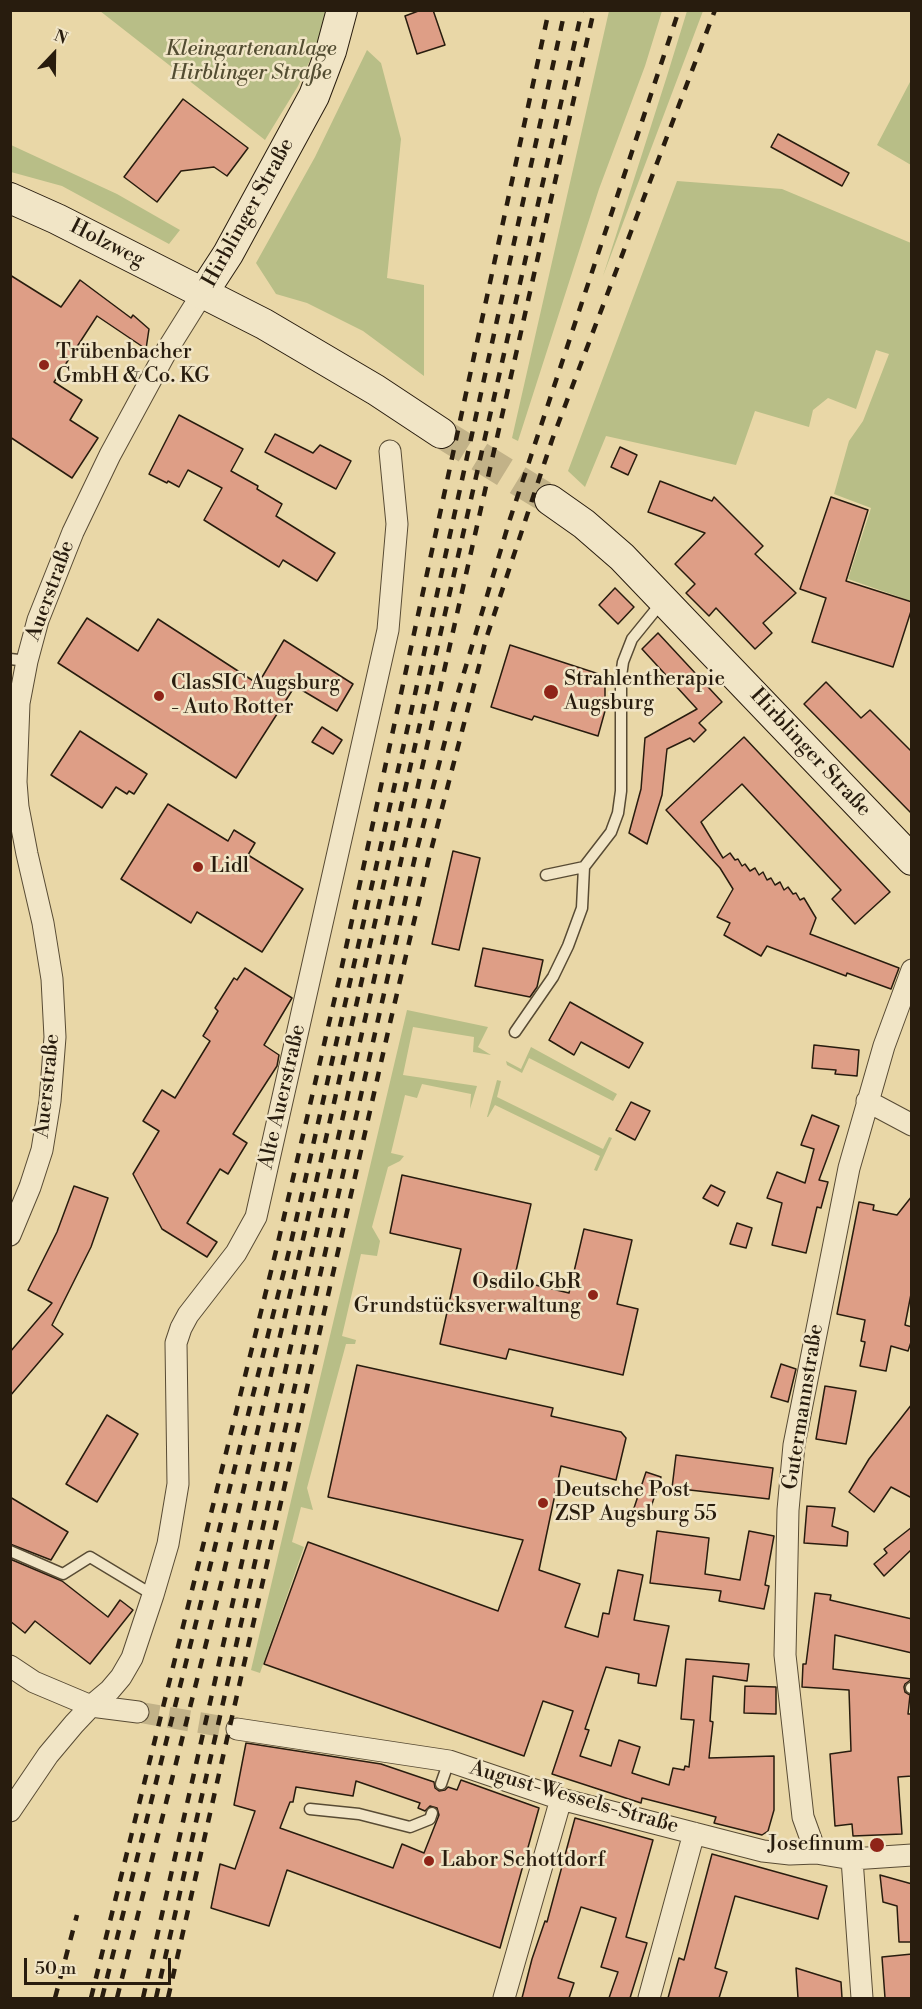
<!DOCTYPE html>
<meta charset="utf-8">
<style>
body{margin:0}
#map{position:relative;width:922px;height:2009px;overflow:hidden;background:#e9d7a7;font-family:"Libre Bodoni",serif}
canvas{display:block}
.frame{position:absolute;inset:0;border:12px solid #281c0e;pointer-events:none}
.north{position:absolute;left:24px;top:24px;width:60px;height:60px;-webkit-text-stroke:4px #f1e5c6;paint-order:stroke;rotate:22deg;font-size:16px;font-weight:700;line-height:24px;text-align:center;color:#281c0e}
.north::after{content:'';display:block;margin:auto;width:21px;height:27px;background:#281c0e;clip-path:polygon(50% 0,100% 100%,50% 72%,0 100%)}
.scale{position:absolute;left:24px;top:1958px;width:147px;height:27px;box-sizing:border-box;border:3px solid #281c0e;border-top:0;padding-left:8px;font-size:18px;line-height:21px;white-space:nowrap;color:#281c0e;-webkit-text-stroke:4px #f1e5c6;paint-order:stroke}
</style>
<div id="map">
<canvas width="922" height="2009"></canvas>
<div class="frame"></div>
<div class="north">N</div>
<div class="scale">50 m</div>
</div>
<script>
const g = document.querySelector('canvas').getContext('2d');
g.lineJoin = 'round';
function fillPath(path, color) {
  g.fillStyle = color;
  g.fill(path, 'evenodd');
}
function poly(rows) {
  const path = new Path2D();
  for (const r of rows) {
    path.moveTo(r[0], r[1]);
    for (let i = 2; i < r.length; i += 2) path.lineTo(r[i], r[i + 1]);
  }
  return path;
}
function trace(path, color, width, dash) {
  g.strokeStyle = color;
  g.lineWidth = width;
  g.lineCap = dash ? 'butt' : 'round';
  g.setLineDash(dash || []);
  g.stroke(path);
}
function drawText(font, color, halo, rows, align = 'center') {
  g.font = font + ' "Libre Bodoni",serif';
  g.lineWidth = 5;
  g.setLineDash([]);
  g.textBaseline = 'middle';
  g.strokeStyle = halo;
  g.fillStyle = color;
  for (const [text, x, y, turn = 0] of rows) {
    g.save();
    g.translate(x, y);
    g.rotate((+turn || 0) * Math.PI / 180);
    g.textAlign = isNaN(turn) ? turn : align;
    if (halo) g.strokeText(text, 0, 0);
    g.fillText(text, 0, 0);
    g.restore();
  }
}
fillPath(poly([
 [100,11,326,11,318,43,298,86,265,140],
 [609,11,662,11,645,66,599,189,518,441,512,438],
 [687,11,703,11,603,276,667,76],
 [367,50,381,63,401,139,387,278,424,285,424,376,363,331,307,303,276,294,256,263,315,157],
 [910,82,912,83,911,165,877,145],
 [11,145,117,194,180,230,169,244,62,186,11,172],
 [677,181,782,189,911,243,911,601,848,579,871,508,834,494,849,441,863,421,889,354,876,350,856,409,828,398,813,410,809,427,755,411,736,465,606,436,585,487,568,471],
 [407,1010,488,1027,478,1047,491,1055,473,1052,474,1037,413,1027,403,1075,477,1086,470,1109,471,1094,422,1084,417,1098,405,1095,391,1153,404,1156,400,1161,388,1167,372,1227,380,1241,377,1256,361,1254,342,1336,356,1340,355,1344,346,1344,307,1488,313,1510,301,1507,292,1542,304,1547,260,1673,251,1670],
 [531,1047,617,1094,613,1101,529,1058,522,1073,507,1065,506,1061,521,1069],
 [497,1080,501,1081,497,1097,603,1149,609,1137,612,1138,597,1171,594,1170,600,1156,495,1105,488,1117,487,1117]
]), '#b8be87');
const building = poly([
 [421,10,433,10,445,45,417,54,405,16,421,10],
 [183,99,248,148,227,176,214,167,181,171,157,202,124,177,183,99],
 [778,134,849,173,842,186,771,147,778,134],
 [10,275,61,307,80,280,131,318,133,315,149,329,146,349,97,316,54,382,82,400,70,420,98,438,72,478,10,437,10,275],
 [179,415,243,449,231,471,258,486,257,489,282,504,276,516,335,553,317,581,283,560,279,567,204,520,222,488,188,470,179,487,168,481,167,483,149,474,179,415],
 [275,434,313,453,320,445,351,461,336,489,265,452,275,434],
 [620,447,637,455,628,475,611,467,620,447],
 [660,481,712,501,714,497,763,546,755,554,796,593,763,623,772,633,755,649,716,608,709,616,686,593,695,584,675,564,705,533,648,512,660,481],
 [831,497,868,510,846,581,912,602,912,608,893,667,812,642,826,598,800,589,831,497],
 [615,588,634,607,618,624,599,605,615,588],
 [87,618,138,651,158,619,258,684,284,640,353,684,337,711,295,686,236,778,58,663,87,618],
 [658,633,722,702,699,723,706,730,694,742,690,738,667,749,662,795,647,844,629,833,641,789,645,738,697,709,642,649,658,633],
 [510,645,605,676,605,711,598,736,534,716,532,720,491,707,510,645],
 [826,682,861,718,870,710,912,752,912,814,804,704,826,682],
 [322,727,342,740,333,754,312,742,322,727],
 [80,731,147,774,134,794,129,791,127,794,116,787,102,808,51,775,80,731],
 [744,737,890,892,855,924,832,899,841,890,742,784,701,822,723,858,730,853,735,860,738,859,742,866,745,864,750,871,755,868,759,875,763,872,767,880,771,878,775,885,780,882,784,890,788,887,793,894,796,893,800,900,804,898,816,918,810,934,899,968,891,989,847,973,846,976,767,946,761,956,724,935,730,923,717,917,733,889,720,868,666,810,744,737],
 [168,804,228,841,234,830,255,843,248,855,303,889,262,952,197,912,191,923,121,879,168,804],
 [453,851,480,858,459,950,432,944,453,851],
 [483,948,543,960,537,987,530,997,475,986,483,948],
 [245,968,292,998,264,1045,279,1055,277,1066,233,1134,247,1143,228,1174,220,1169,187,1223,217,1242,207,1257,162,1229,133,1174,159,1131,143,1121,162,1090,175,1098,210,1041,203,1036,218,1011,215,1008,234,978,237,980,245,968],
 [570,1002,643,1043,629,1068,581,1042,574,1055,549,1040,570,1002],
 [814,1045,859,1050,857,1076,835,1074,836,1070,812,1068,814,1045],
 [631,1102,650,1111,635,1140,616,1130,631,1102],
 [812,1115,839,1126,819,1180,828,1182,821,1208,817,1207,806,1253,772,1245,782,1203,767,1198,777,1172,805,1183,814,1149,801,1145,812,1115],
 [402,1175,531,1204,514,1280,569,1293,584,1229,632,1240,617,1304,638,1309,623,1375,509,1349,506,1359,440,1344,461,1249,390,1233,402,1175],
 [711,1185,725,1192,718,1206,703,1198,711,1185],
 [74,1186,108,1198,91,1247,52,1325,63,1334,10,1396,10,1352,52,1303,28,1290,57,1232,74,1186],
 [912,1196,912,1289,905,1325,912,1327,912,1339,908,1351,891,1346,886,1371,860,1366,865,1342,861,1341,865,1320,837,1314,859,1202,874,1205,873,1210,897,1215,912,1196],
 [737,1223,752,1228,746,1248,730,1244,737,1223],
 [781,1364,796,1369,788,1402,771,1397,781,1364],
 [357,1365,553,1408,551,1416,621,1432,626,1438,616,1480,561,1466,539,1570,580,1584,565,1627,598,1637,603,1613,609,1614,618,1570,643,1575,634,1620,669,1626,656,1686,638,1683,639,1674,606,1667,585,1729,589,1730,580,1756,611,1766,619,1740,640,1747,632,1773,669,1785,673,1768,684,1770,685,1766,689,1767,694,1720,681,1719,686,1659,749,1664,747,1681,713,1676,710,1721,713,1722,709,1758,774,1756,774,1810,768,1831,762,1835,714,1823,716,1817,642,1798,641,1803,552,1774,573,1711,543,1701,524,1756,264,1664,308,1542,498,1611,523,1540,328,1497,357,1365],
 [825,1386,856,1391,846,1444,816,1439,825,1386],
 [912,1404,912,1498,891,1487,874,1512,849,1492,869,1459,912,1404],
 [107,1415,138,1434,97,1502,66,1484,107,1415],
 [676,1455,773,1468,769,1499,672,1488,676,1455],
 [646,1472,661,1477,647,1519,632,1514,646,1472],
 [10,1497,68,1532,51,1560,10,1544,10,1497],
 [807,1506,835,1508,832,1526,848,1532,847,1546,804,1543,807,1506],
 [912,1527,912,1549,884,1576,874,1564,887,1553,884,1549,912,1527],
 [657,1531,709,1538,705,1574,740,1580,749,1531,774,1536,765,1585,769,1586,764,1609,719,1601,721,1591,650,1583,657,1531],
 [10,1559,62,1581,108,1617,120,1600,133,1610,90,1664,35,1621,25,1633,10,1621,10,1559],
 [815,1593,831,1595,830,1600,912,1619,912,1653,835,1635,833,1669,912,1679,905,1684,904,1687,905,1692,910,1695,908,1714,912,1714,912,1776,898,1777,902,1834,853,1836,852,1824,835,1826,830,1754,851,1751,849,1690,802,1687,803,1664,806,1664,815,1593],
 [745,1686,776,1687,776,1714,744,1713,745,1686],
 [246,1743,381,1764,434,1782,435,1788,439,1791,445,1790,448,1787,457,1790,461,1780,539,1808,500,1948,287,1870,269,1926,211,1908,220,1864,235,1869,255,1811,234,1805,246,1743],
 [356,1781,420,1803,418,1808,425,1811,430,1806,437,1808,439,1815,424,1853,402,1844,393,1868,280,1828,290,1802,293,1802,296,1787,353,1796,356,1781],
 [575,1818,653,1840,626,1937,647,1943,630,1998,609,1998,618,1972,601,1967,616,1918,581,1907,558,1978,574,1983,569,1998,522,1998,532,1959,545,1921,547,1922,575,1818],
 [712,1854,827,1886,818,1919,735,1896,715,1968,727,1972,719,1998,668,1998,679,1958,684,1960,712,1854],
 [880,1875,912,1884,912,1942,899,1942,897,1906,883,1902,880,1875],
 [912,1954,912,1998,885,1998,882,1957,912,1954],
 [796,1968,841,1982,842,1998,798,1998,796,1968]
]);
fillPath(building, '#de9e86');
trace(building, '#281c0e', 1.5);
trace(poly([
 [138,1712,237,1729]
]), '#c2b288', 21, [21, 10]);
trace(poly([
 [441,433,550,500]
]), '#c2b288', 30, [30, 15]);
const lane = poly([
 [10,659,27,661],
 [546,875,584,867,611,832,618,813,621,791,621,676,623,662,632,639,662,602],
 [515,1032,553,977,568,946,582,908,584,867],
 [10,1551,63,1574,90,1557,153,1595],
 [911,1688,912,1688],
 [441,1784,449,1761],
 [310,1809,359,1814,410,1827,430,1819,432,1813]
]);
const street = poly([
 [867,1101,912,1125],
 [10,1235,30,1187,42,1150,50,1101,55,1037,52,979,43,923,27,854,18,807,16,782,19,703,27,661,38,620,73,532,110,455,167,350,202,294],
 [10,1666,34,1682,91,1706,138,1712],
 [237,1729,449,1761,561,1799,763,1851,790,1854,816,1853,852,1859,912,1855],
 [10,1811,48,1755,74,1724,91,1706,110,1690,121,1677,132,1658,153,1595,168,1544,178,1484,176,1343,181,1328,188,1315,236,1253,256,1217,388,630,397,524,390,451],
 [816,1853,803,1817,785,1655,788,1510,794,1445,849,1168,884,1046,912,970],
 [852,1859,862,1998],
 [504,1998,561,1799],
 [649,1998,694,1833]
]);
const secondary = poly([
 [10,198,57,219,264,324,376,390,441,433],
 [202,294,228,254,314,96,331,51,342,10],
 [550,500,584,524,622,557,912,860]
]);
trace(lane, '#584b34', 13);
trace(street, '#584b34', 23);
trace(secondary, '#281c0e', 32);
trace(lane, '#f1e5c6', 10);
trace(street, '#f1e5c6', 21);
trace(secondary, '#f1e5c6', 30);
trace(poly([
 [55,1998,77,1915],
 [91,1998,277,1247,339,980,549,10],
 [102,1998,290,1247,410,717,565,10],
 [117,1998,222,1580,304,1235,582,10],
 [143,1998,594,10],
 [156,1998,415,857,454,706,510,519,679,10],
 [168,1998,390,1023,429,858,486,639,552,440,715,10]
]), '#281c0e', 4.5, [10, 10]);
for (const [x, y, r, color] of [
 [44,365,6,"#8f2418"],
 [551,692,8,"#8f2418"],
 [159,696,6,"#8f2418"],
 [198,867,6,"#8f2418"],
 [593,1295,6,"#8f2418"],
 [543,1503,6,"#8f2418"],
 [877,1845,8,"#8f2418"],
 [429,1861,6,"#8f2418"]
]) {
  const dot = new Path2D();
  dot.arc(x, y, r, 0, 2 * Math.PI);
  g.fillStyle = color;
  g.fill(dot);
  trace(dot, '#f1e5c6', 2);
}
drawText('italic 21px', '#534d32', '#f1e5c6', [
 ["Kleingartenanlage",251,50],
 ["Hirblinger Straße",251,74]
]);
drawText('21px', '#281c0e', '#f1e5c6', [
 ["Hirblinger Straße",249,213,-61],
 ["Holzweg",107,244,27],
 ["Auerstraße",51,591,-70],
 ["Hirblinger Straße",810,753,47],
 ["Auerstraße",48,1086,-84],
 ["Alte Auerstraße",283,1097,-77],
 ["Gutermannstraße",804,1407,-81],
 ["August-Wessels-Straße",574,1798,16]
]);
drawText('21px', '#281c0e', '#f1e5c6', [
 ["Trübenbacher",56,353],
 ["GmbH & Co. KG",56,377],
 ["Strahlentherapie",564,680],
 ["Augsburg",564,704],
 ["ClasSIC Augsburg",171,684],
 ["- Auto Rotter",171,708],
 ["Lidl",210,867],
 ["Osdilo GbR",581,1283,"right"],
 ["Grundstücksverwaltung",581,1307,"right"],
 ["Deutsche Post",555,1491],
 ["ZSP Augsburg 55",555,1515],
 ["Josefinum",864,1845,"right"],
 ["Labor Schottdorf",441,1861]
], 'left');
</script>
